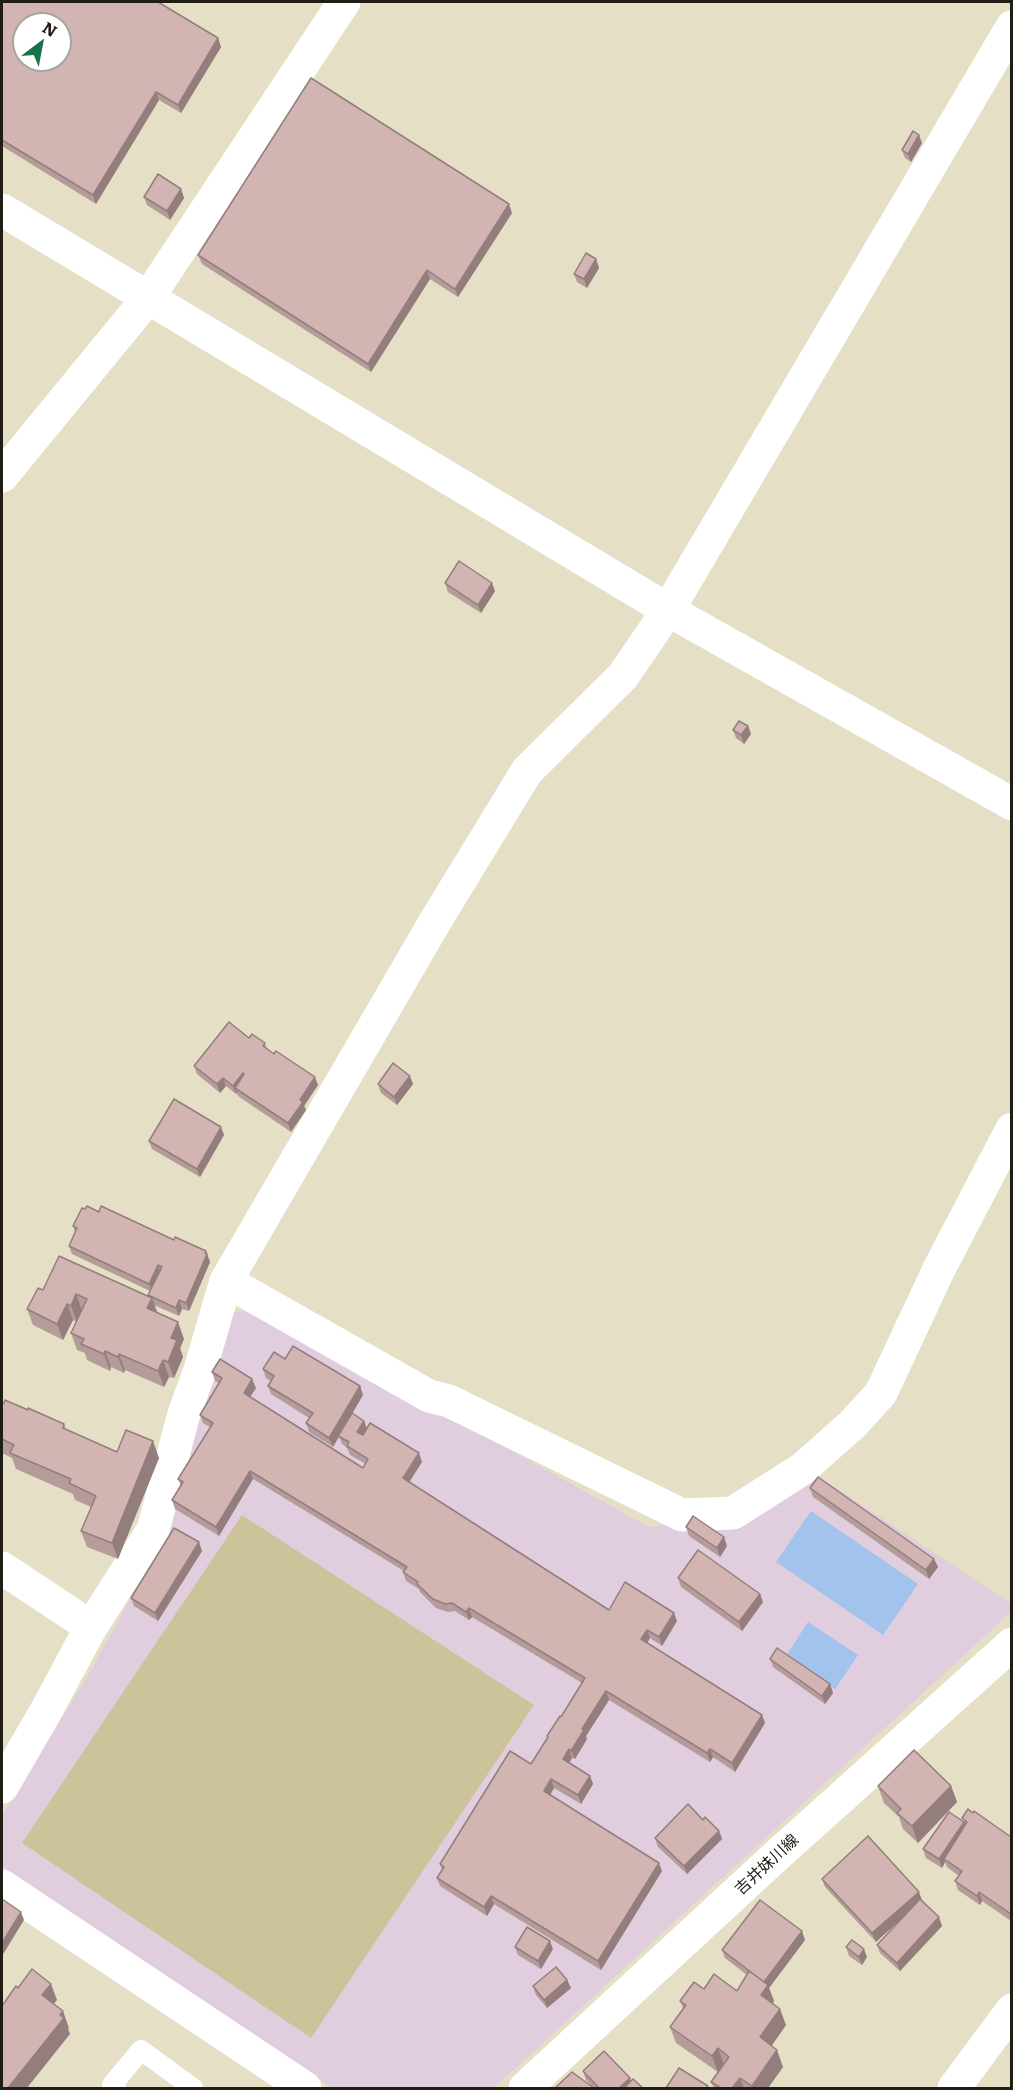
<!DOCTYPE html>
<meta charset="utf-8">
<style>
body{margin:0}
#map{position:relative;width:1013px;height:2090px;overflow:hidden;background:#e4dfc5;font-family:Literata,serif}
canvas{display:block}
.frame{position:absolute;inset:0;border:3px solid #1f1d14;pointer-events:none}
.north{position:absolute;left:12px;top:12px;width:60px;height:60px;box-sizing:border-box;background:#fff;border:2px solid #a5a5a1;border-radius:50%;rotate:32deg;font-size:16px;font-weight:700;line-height:24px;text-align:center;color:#1f1d14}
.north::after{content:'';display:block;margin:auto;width:21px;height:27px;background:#177449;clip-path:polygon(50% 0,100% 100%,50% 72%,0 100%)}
</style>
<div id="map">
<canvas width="1013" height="2090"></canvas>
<div class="frame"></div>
<div class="north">N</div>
</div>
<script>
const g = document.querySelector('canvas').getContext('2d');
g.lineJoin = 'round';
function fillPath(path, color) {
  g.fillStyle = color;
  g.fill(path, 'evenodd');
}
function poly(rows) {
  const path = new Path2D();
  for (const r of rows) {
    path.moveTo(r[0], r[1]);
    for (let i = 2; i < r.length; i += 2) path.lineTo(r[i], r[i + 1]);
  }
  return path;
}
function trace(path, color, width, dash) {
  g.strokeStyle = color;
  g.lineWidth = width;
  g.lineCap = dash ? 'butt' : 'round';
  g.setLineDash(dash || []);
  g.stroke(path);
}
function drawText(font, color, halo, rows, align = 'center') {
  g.font = font + ' Literata,"Noto Sans JP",serif';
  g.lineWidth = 4.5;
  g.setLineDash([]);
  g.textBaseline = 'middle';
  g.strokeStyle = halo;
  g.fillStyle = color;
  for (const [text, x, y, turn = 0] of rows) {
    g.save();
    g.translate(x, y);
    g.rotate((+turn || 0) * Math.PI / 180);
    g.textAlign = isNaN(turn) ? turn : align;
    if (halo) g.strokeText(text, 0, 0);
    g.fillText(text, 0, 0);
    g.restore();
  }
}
fillPath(poly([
 [257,1310,649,1527,748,1516,812,1472,1011,1604,1011,1612,494,2088,332,2088,2,1866,2,1816,88,1675,168,1530,227,1313]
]), '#e0cedf');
fillPath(poly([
 [242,1515,534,1705,311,2038,22,1843]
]), '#ccc39a');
fillPath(poly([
 [811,1511,918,1584,883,1635,776,1562],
 [808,1622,858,1655,835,1689,786,1656]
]), '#a2c3ec');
trace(poly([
 [116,2088,112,2085,141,2050,193,2088]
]), '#fff', 20);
trace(poly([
 [2,210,668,610,1012,804],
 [2,476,148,298,344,2],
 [226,1281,429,1396,449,1401,682,1515,733,1513,802,1469,853,1424,881,1393,939,1269,1012,1129],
 [2,1568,91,1627],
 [2,1787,46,1711,91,1627,153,1530,184,1414,200,1370,226,1281,436,920,527,771,623,676,668,610,1012,27],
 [2,1886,305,2088],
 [954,2088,1012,2010]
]), '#fff', 33);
trace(poly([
 [525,2088,774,1858,1012,1644]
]), '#fff', 33);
fillPath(poly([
 [2,2,218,38,221,47,181,113,159,100,96,204,2,146],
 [922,143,911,162,905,158,902,150],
 [181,189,184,198,170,220,147,205,144,197],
 [512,213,458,297,430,279,371,372,202,264,198,255],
 [596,259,599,268,587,288,577,282,574,274],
 [445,583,495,591,481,613,448,592],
 [748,726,751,734,744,744,736,738,733,730],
 [249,1038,265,1043,267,1049,318,1085,304,1106,306,1110,291,1132,238,1096,237,1093,236,1094,226,1086,220,1093,197,1074,194,1066],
 [378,1084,413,1084,397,1105,381,1093],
 [221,1127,224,1135,200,1177,152,1149,149,1141],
 [85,1209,99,1212,174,1240,206,1251,210,1262,189,1311,182,1309,179,1316,154,1305,157,1313,184,1339,180,1348,183,1357,174,1378,169,1377,164,1387,125,1370,124,1373,111,1367,110,1371,87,1360,85,1353,77,1350,71,1333,76,1322,73,1320,63,1340,33,1325,27,1309,43,1290,149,1297,148,1295,150,1291,72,1254,69,1246,75,1232,73,1226],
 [285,1359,360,1386,363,1395,352,1413,364,1421,367,1429,422,1462,409,1482,609,1610,677,1621,662,1646,650,1638,647,1643,762,1715,765,1723,735,1772,713,1757,710,1762,609,1700,586,1736,587,1739,575,1759,572,1758,569,1763,590,1776,593,1784,581,1804,554,1788,550,1795,662,1871,601,1970,494,1904,487,1916,440,1886,437,1878,442,1870,440,1864,531,1764,547,1738,547,1736,561,1717,582,1683,472,1617,469,1620,455,1611,448,1612,436,1608,420,1592,419,1589,406,1581,403,1572,404,1571,253,1479,219,1536,175,1509,172,1500,181,1486,178,1479,210,1427,203,1423,200,1415,219,1383,215,1381,212,1372,256,1388,250,1397,363,1468,366,1464,350,1455,347,1448,342,1444,339,1436,333,1447,309,1432,306,1423,309,1418,271,1394,268,1386,271,1381,266,1378,263,1369],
 [2,1403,28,1410,64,1424,66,1430,117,1452,159,1458,118,1559,87,1547,81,1531,91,1507,75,1500,73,1494,16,1469,12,1458,2,1453],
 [810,1488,934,1559,938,1567,929,1579,813,1497],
 [686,1527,727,1546,720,1557,689,1536],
 [202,1551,158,1621,134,1606,131,1598],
 [678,1578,763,1602,742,1631,681,1587],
 [770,1659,830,1684,833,1693,825,1704,773,1667],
 [878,1786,951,1786,957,1802,918,1843,903,1829,899,1817,884,1803],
 [973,1813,1011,1837,1011,1921,982,1901,980,1905,958,1890,955,1881,959,1876,947,1867,945,1862,942,1868,926,1858,923,1849,964,1821,962,1818],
 [703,1820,719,1831,722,1839,687,1874,658,1847,655,1838],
 [822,1879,922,1900,942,1926,900,1971,880,1953,877,1945,903,1917,876,1942,825,1887],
 [805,1940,769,1988,774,2001,773,2003,786,2025,771,2046,783,2067,768,2088,714,2088,711,2082,718,2072,676,2043,670,2027,683,2008,680,2001,704,1989,737,1991,747,1975,725,1958,722,1950],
 [515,1947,553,1949,541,1969,518,1955],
 [846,1947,867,1957,862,1965,849,1956],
 [567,1980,571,1988,547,2008,536,1995,533,1986],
 [583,2071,631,2081,643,2088,594,2088,586,2080]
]), '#b59b99');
fillPath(poly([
 [218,38,221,47,181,113,178,105],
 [156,92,159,100,96,204,93,195],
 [919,135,922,143,911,162,908,154],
 [181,189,184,198,170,220,167,211],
 [509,204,512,213,458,297,455,289],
 [596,259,599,268,587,288,584,279],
 [427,270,430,279,371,372,368,364],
 [492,583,495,591,481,613,478,605],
 [748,726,751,734,744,744,741,735],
 [243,1073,246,1082,235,1088,237,1093,236,1094,233,1086],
 [410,1076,413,1084,397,1105,394,1097],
 [315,1077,318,1085,304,1106,306,1110,291,1132,288,1123,300,1100],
 [223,1078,226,1086,220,1093,217,1084],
 [221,1127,224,1135,200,1177,197,1169],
 [206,1251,210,1262,189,1311,186,1303],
 [158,1265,161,1274,153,1293,149,1284],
 [76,1294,82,1311,77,1322,71,1306],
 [152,1298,158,1314,147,1308],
 [179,1300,182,1309,179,1316,176,1308],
 [67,1304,73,1320,63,1340,57,1324],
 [178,1322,184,1339,180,1348,183,1357,174,1378,168,1362,171,1338],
 [105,1351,111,1367,110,1371,104,1354],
 [119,1354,125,1370,124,1373,118,1357],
 [163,1360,169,1377,164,1387,158,1371],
 [252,1379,256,1388,247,1401,244,1393],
 [360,1386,363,1395,333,1447,329,1438],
 [364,1421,367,1429,360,1440,357,1432],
 [153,1441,159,1458,118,1559,112,1543],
 [419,1453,422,1462,406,1487,403,1478],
 [250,1471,253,1479,219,1536,216,1527],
 [724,1537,727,1546,720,1557,717,1548],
 [199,1542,202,1551,158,1621,155,1613],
 [934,1559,938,1567,929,1579,926,1570],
 [760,1594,763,1602,742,1631,739,1622],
 [469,1608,472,1617,469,1620,466,1612],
 [674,1613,677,1621,662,1646,659,1637],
 [647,1630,650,1638,644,1648,641,1639],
 [830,1684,833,1693,825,1704,822,1696],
 [606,1691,609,1700,586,1736,587,1739,575,1759,571,1751,582,1729],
 [762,1715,765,1723,735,1772,732,1763],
 [569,1749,572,1758,566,1768,563,1759],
 [710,1749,713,1757,710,1762,707,1753],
 [590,1776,593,1784,581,1804,578,1795],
 [551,1779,554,1788,547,1800,544,1791],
 [951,1786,957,1802,918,1843,912,1826],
 [964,1822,967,1830,944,1859,945,1862,942,1868,939,1859],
 [719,1831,722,1839,687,1874,684,1866],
 [659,1863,662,1871,601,1970,598,1961],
 [919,1892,922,1900,876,1942,872,1933],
 [979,1892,982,1901,980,1905,977,1896],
 [491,1896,494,1904,487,1916,484,1907],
 [21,1912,24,1920,2,1956,2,1943],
 [939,1917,942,1926,900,1971,897,1963],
 [802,1931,805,1940,769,1988,774,2001,767,2011,761,1995,764,1982],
 [550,1941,553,1949,541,1969,538,1961],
 [864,1949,867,1957,862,1965,859,1957],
 [567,1980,571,1988,547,2008,544,2000],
 [51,1984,57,2000,48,2011,42,1995],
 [780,2009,786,2025,766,2054,760,2037],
 [63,2011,69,2028,68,2029,70,2034,27,2088,8,2088],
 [718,2048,724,2065,718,2073,712,2056],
 [777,2050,783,2067,768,2088,753,2088,752,2086],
 [630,2078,633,2087,631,2088,619,2088],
 [740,2078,744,2088,732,2088]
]), '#937e7d');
const building = poly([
 [2,2,158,2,218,38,178,105,156,92,93,195,2,140,2,2],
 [24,24,60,24,60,60,24,60,24,24],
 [311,78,509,204,455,289,427,270,368,364,198,255,311,78],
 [913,131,919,135,908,154,902,150,913,131],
 [158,174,181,189,167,211,144,197,158,174],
 [586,253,596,259,584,279,574,274,586,253],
 [459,561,492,583,478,605,445,583,459,561],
 [739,721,748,726,741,735,733,730,739,721],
 [229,1022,249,1038,252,1034,265,1043,263,1046,274,1054,276,1051,315,1077,300,1100,303,1102,288,1123,235,1088,244,1074,243,1073,233,1086,223,1078,217,1084,194,1066,229,1022],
 [393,1063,410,1076,394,1097,378,1084,393,1063],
 [174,1099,221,1127,197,1169,149,1141,174,1099],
 [87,1206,99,1212,101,1206,174,1240,175,1237,206,1251,205,1253,207,1254,186,1303,179,1300,176,1308,148,1295,162,1267,158,1265,149,1284,69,1246,77,1228,73,1226,82,1208,85,1209,87,1206],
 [59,1256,152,1298,147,1308,178,1322,171,1338,177,1340,168,1362,163,1360,158,1371,119,1354,118,1357,105,1351,104,1354,81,1344,84,1339,71,1333,87,1299,76,1294,71,1306,67,1304,57,1324,27,1309,38,1288,43,1290,59,1256],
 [293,1346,360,1386,329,1438,306,1423,313,1413,268,1386,274,1376,263,1369,274,1352,285,1359,293,1346],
 [220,1359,252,1379,244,1393,363,1468,368,1459,347,1446,349,1442,338,1436,352,1413,364,1421,357,1432,363,1435,370,1423,419,1453,403,1478,609,1610,625,1582,674,1613,659,1637,647,1630,641,1639,762,1715,732,1763,710,1749,707,1753,606,1691,582,1729,584,1730,571,1751,569,1749,563,1759,590,1776,578,1795,551,1779,544,1791,659,1863,598,1961,491,1896,484,1907,437,1878,444,1867,440,1864,510,1751,531,1764,548,1737,547,1736,560,1716,561,1717,585,1678,469,1608,466,1612,452,1603,445,1604,433,1599,417,1584,418,1582,403,1572,407,1567,250,1471,216,1527,172,1500,183,1482,178,1479,213,1423,200,1415,222,1378,212,1372,220,1359],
 [5,1400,28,1410,28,1408,64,1424,63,1428,117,1452,126,1430,153,1441,112,1543,81,1531,96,1496,69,1483,71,1479,10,1453,14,1445,2,1439,2,1403,4,1403,5,1400],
 [818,1477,934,1559,926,1570,810,1488,818,1477],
 [693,1516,724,1537,717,1548,686,1527,693,1516],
 [174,1528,199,1542,155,1613,131,1598,174,1528],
 [698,1550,760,1594,739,1622,678,1578,698,1550],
 [777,1648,830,1684,822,1696,770,1659,777,1648],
 [914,1750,951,1786,912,1826,897,1813,901,1809,878,1786,914,1750],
 [688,1804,703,1820,705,1817,719,1831,684,1866,655,1838,688,1804],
 [968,1809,973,1813,974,1811,1011,1837,1011,1914,979,1892,977,1896,955,1881,962,1871,944,1859,967,1822,962,1818,968,1809],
 [949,1812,964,1822,939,1859,923,1849,949,1812],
 [868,1836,919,1892,872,1933,822,1879,868,1836],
 [2,1899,21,1912,2,1943,2,1899],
 [920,1899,939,1917,897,1963,877,1945,920,1899],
 [760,1900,802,1931,764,1982,722,1950,760,1900],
 [527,1927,550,1941,538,1961,515,1947,527,1927],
 [852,1940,864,1949,859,1957,846,1947,852,1940],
 [556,1967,567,1980,544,2000,533,1986,556,1967],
 [32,1969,51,1984,42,1995,63,2011,60,2015,64,2018,8,2088,2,2088,2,2006,16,1986,18,1988,32,1969],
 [749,1971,768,1985,761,1995,780,2009,760,2037,777,2050,752,2086,740,2078,732,2088,721,2088,711,2082,729,2057,718,2048,712,2056,670,2027,686,2005,680,2001,694,1982,704,1989,714,1974,737,1991,749,1971],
 [604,2051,630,2078,619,2088,599,2088,583,2071,604,2051],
 [679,2068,708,2086,706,2088,666,2088,679,2068],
 [572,2072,594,2088,555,2088,572,2072],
 [633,2079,643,2088,624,2088,633,2079]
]);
fillPath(building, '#d2b4b2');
trace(building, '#937e7d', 1.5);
drawText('16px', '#1f1d14', '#fff', [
 ["吉井妹川線",767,1865,-43]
]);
</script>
